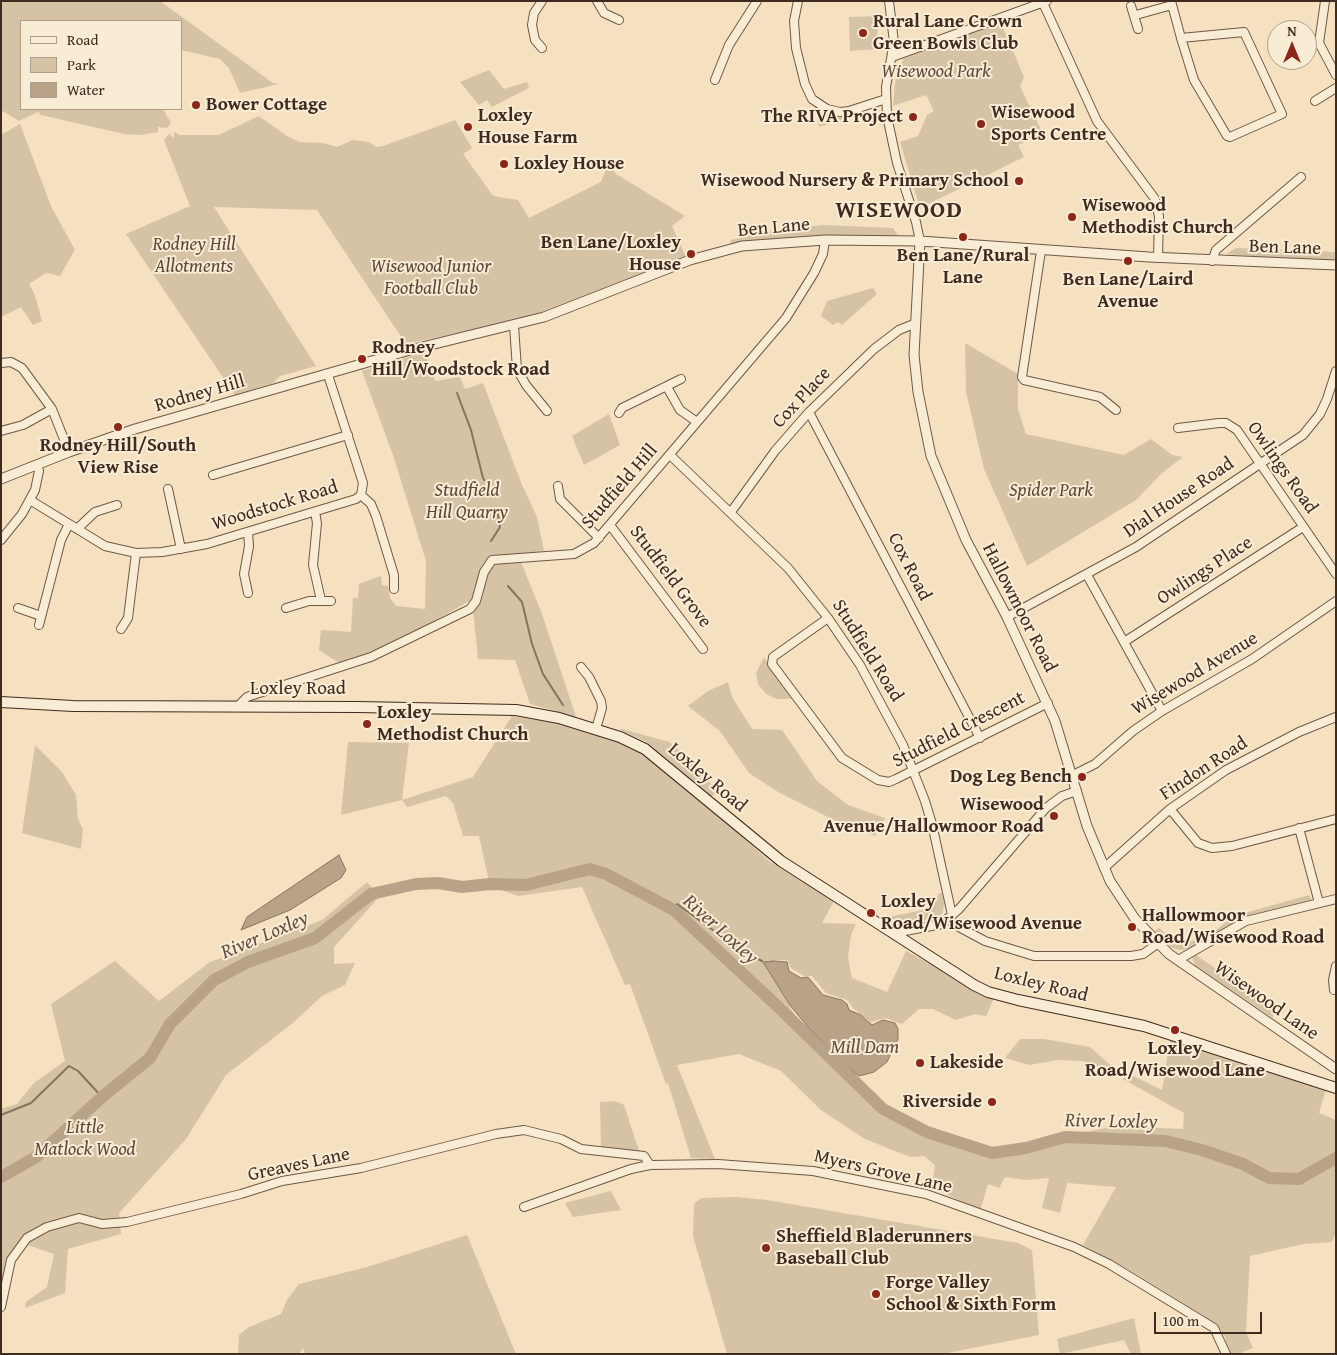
<!DOCTYPE html>
<style>
body{margin:0}
#map{position:relative;width:1337px;height:1355px;overflow:hidden;background:#f5e1bf;font-family:"Gentium Book Plus",serif}
canvas{display:block}
.frame{position:absolute;inset:0;border:2px solid #412a1f;pointer-events:none}
.legend{position:absolute;left:20px;top:20px;width:162px;height:90px;box-sizing:border-box;background:#f8ecd5;border:1px solid #af9e8c;margin:0;padding:6px 9px;list-style:none;font-size:15px;color:#412a1f}
.legend li{display:flex;align-items:center;gap:10px;height:25px}
.legend b{width:25px;border:1px solid #af9e8c}
.north{position:absolute;left:1267px;top:20px;width:50px;height:50px;box-sizing:border-box;background:#f8ecd5;border:1px solid #af9e8c;border-radius:50%;rotate:0deg;font-size:14px;font-weight:700;line-height:20px;text-align:center;color:#412a1f}
.north::after{content:'';display:block;margin:auto;width:18px;height:22px;background:#8f2418;clip-path:polygon(50% 0,100% 100%,50% 72%,0 100%)}
.scale{position:absolute;left:1154px;top:1312px;width:108px;height:22px;box-sizing:border-box;border:2px solid #412a1f;border-top:0;padding-left:6px;font-size:15px;line-height:18px;white-space:nowrap;color:#412a1f;-webkit-text-stroke:4px #f8ecd5;paint-order:stroke}
</style>
<div id="map">
<canvas width="1337" height="1355"></canvas>
<div class="frame"></div>
<ul class="legend">
<li><b style="height:6px;background:#f8ecd5"></b>Road</li>
<li><b style="height:14px;background:#d6c2a4"></b>Park</li>
<li><b style="height:14px;background:#b8a389"></b>Water</li>
</ul>
<div class="north">N</div>
<div class="scale">100 m</div>
</div>
<script>
const g = document.querySelector('canvas').getContext('2d');
g.lineJoin = 'round';
function fillPath(path, color) {
  g.fillStyle = color;
  g.fill(path, 'evenodd');
}
function poly(rows) {
  const path = new Path2D();
  for (const r of rows) {
    path.moveTo(r[0], r[1]);
    for (let i = 2; i < r.length; i += 2) path.lineTo(r[i], r[i + 1]);
  }
  return path;
}
function trace(path, color, width, dash) {
  g.strokeStyle = color;
  g.lineWidth = width;
  g.lineCap = dash ? 'butt' : 'round';
  g.setLineDash(dash || []);
  g.stroke(path);
}
function drawText(font, color, halo, rows, align = 'center') {
  g.font = font + ' "Gentium Book Plus",serif';
  g.lineWidth = 4;
  g.setLineDash([]);
  g.textBaseline = 'middle';
  g.strokeStyle = halo;
  g.fillStyle = color;
  for (const [text, x, y, turn = 0] of rows) {
    g.save();
    g.translate(x, y);
    g.rotate((+turn || 0) * Math.PI / 180);
    g.textAlign = isNaN(turn) ? turn : align;
    if (halo) g.strokeText(text, 0, 0);
    g.fillText(text, 0, 0);
    g.restore();
  }
}
fillPath(poly([
 [1,1,160,1,273,83,279,84,240,93,229,68,220,59,181,50,181,21,21,21,21,109,163,109,171,123,167,128,158,127,158,132,140,135,124,134,41,115,38,112,19,121,1,110],
 [877,16,878,49,850,51,849,17],
 [1001,23,1024,77,1020,86,1043,134,1018,145,1024,157,920,208,900,142,918,136,927,115,934,111,926,95,893,106,895,83,904,58],
 [489,70,504,89,527,82,529,88,492,107,487,100,479,105,460,82],
 [815,105,827,113,847,118,819,127],
 [259,116,287,136,300,142,323,143,337,147,353,140,369,142,376,147,383,146,455,120,472,148,463,154,493,196,518,200,529,218,601,182,608,164,616,174,685,216,672,226,686,257,525,318,406,344,317,210,214,207,316,366,280,376,273,383,235,395,126,234,190,206,164,140,169,134,174,138,174,132,180,135,219,135],
 [20,124,51,206,75,250,79,248,74,251,60,276,46,273,29,284,35,295,42,321,33,325,21,307,1,317,1,135],
 [824,225,893,228,900,238,820,237,766,239,730,246,731,240,777,230],
 [1236,248,1336,252,1336,260,1299,260,1226,254],
 [873,288,877,294,842,325,838,322,833,325,821,316,827,301],
 [965,343,1018,374,1018,409,1026,434,1124,455,1151,439,1172,455,1183,457,1162,473,1136,500,1027,566,984,469,966,392],
 [425,352,435,381,460,377,465,389,483,383,522,485,537,517,544,551,488,558,484,563,473,599,395,643,345,665,341,664,319,650,321,630,351,632,353,598,358,598,359,584,381,576,382,585,388,586,390,598,396,606,425,609,426,561,393,455,362,371],
 [609,414,620,445,584,465,572,436],
 [521,562,542,614,576,717,530,704,515,660,478,659,473,609,487,573,492,565,498,564],
 [764,657,792,699,777,699,766,694,758,684,756,673],
 [728,682,732,697,752,729,782,730,817,781,848,805,885,818,875,836,838,822,778,792,749,773,720,731,688,706,708,691],
 [512,716,562,724,612,739,642,753,702,801,769,861,834,901,822,923,856,924,851,935,848,957,852,978,887,992,906,951,994,998,986,1016,975,1014,956,1020,933,1009,919,1009,902,1024,885,1018,871,1022,854,1009,847,1000,826,993,812,976,804,976,791,968,787,960,762,961,804,1030,849,1074,870,1089,881,1106,931,1133,956,1143,1022,1150,1047,1145,1068,1136,1114,1126,1183,1129,1184,1113,1112,1073,1083,1061,1058,1060,1029,1065,1005,1058,1020,1039,1044,1039,1090,1047,1109,1064,1162,1090,1170,1039,1326,1089,1319,1113,1336,1120,1336,1233,1332,1242,1303,1244,1250,1256,1246,1332,1253,1348,1238,1354,1229,1354,1225,1337,1217,1324,1128,1269,1083,1245,1116,1187,1067,1183,1060,1213,1042,1208,1049,1178,1025,1180,1005,1177,999,1188,988,1184,980,1211,932,1187,935,1165,924,1156,910,1157,865,1139,821,1110,781,1071,739,1054,677,1065,715,1159,691,1158,668,1083,666,1084,630,984,625,985,582,887,518,896,490,886,479,836,463,836,453,803,446,796,407,807,402,800,341,815,348,742,409,743,402,800,473,777],
 [622,729,669,742,700,767,717,794,711,796,645,741,620,730],
 [35,745,62,772,76,795,78,819,83,829,81,849,22,833],
 [367,882,380,896,334,947,334,964,355,963,345,985,322,996,294,1022,226,1075,186,1139,119,1213,121,1234,68,1249,65,1293,25,1308,26,1302,47,1287,54,1254,19,1242,7,1258,5,1277,1,1279,1,1109,17,1104,34,1083,65,1061,51,1004,115,961,159,1001,210,962,322,920],
 [939,893,942,893,944,903,943,912,938,918,906,924,890,922,888,917,923,910,933,906],
 [1309,895,1312,900,1306,903,1244,919,1188,949,1180,950,1172,948,1154,932,1159,928,1171,938,1186,942,1198,940,1208,936,1234,916],
 [1196,955,1274,1009,1273,1018,1195,965,1192,957],
 [615,1101,624,1105,639,1151,601,1147,600,1102],
 [611,1191,621,1210,573,1217,565,1203],
 [736,1197,767,1200,1018,1243,1032,1250,1039,1335,942,1354,727,1354,693,1236,694,1204,701,1198],
 [467,1235,516,1354,305,1354,303,1348,299,1354,238,1354,239,1335,249,1327,281,1314,287,1300,299,1284,367,1267],
 [1134,1318,1141,1354,1131,1354,1124,1340,1060,1354,1057,1339]
]), '#d6c2a4');
const water = poly([
 [339,855,346,870,341,878,290,910,241,930,247,917,339,855],
 [773,961,787,962,789,971,801,978,808,977,823,995,842,1000,847,1004,849,1010,861,1015,872,1025,883,1020,895,1023,898,1029,898,1039,887,1062,874,1072,859,1076,843,1063,807,1026,789,1004,763,962,773,961]
]);
fillPath(water, '#b8a389');
trace(water, '#88735f', 1);
trace(poly([
 [457,393,471,430,483,478,493,493],
 [491,541,500,527,497,510],
 [508,586,522,602,532,644,543,674,563,705],
 [674,910,677,904,742,951,762,961],
 [854,1082,857,1078],
 [1,1115,31,1103,69,1066,78,1071,102,1097]
]), '#88735f', 2);
trace(poly([
 [1,1177,36,1157,102,1097,150,1058,170,1024,214,980,248,962,315,938,371,894,416,884,438,883,462,887,490,884,526,885,590,869,606,874,674,910,773,1002,883,1109,927,1132,992,1153,1026,1148,1065,1137,1166,1141,1202,1150,1243,1164,1269,1178,1299,1179,1336,1158]
]), '#b8a389', 12);
const minor = poly([
 [597,1,604,13,619,20],
 [798,1,794,21,796,48,805,84,812,99,827,109,840,112,849,111,886,99],
 [889,1,894,42,886,87,887,116,897,163,916,222,920,241],
 [1171,1,1181,38,1194,80,1227,136,1230,137,1282,114,1244,32,1181,38],
 [1325,1,1319,43,1336,75],
 [1043,3,1097,121,1155,199,1159,216,1158,258],
 [1131,6,1138,29],
 [1136,15,1172,5],
 [542,48,535,40,532,25,534,13,542,1],
 [892,57,1047,1],
 [715,80,729,45,757,1],
 [1315,101,1336,88],
 [1041,251,1022,377,1024,380,1100,397,1116,410],
 [1212,261,1216,250,1301,177],
 [514,326,517,369,526,385,547,411],
 [1,363,11,362,22,368,52,409,69,452],
 [667,387,680,410,697,422],
 [809,412,980,738],
 [619,413,622,408,681,379],
 [1178,428,1219,423,1226,423,1237,430,1336,574],
 [1,431,23,425,52,409],
 [670,455,788,568,828,618,860,665,903,745,925,801,932,824,952,915],
 [213,475,348,435],
 [558,486,560,499,599,538],
 [168,489,181,549],
 [361,495,371,504,376,516,394,575,394,589],
 [30,500,105,546,136,553,162,552,207,544,356,499,361,495,363,483,328,375],
 [315,512,317,523,313,565,321,600],
 [731,512,775,451,809,412,874,349,899,330,914,324],
 [610,525,703,649],
 [77,529,95,512,117,505],
 [248,532,249,546,244,574,248,593],
 [1,540,22,514,35,490,39,471,37,465],
 [1087,575,1162,711],
 [18,608,41,616],
 [286,608,309,601,331,601],
 [1007,617,1136,547,1303,435,1320,414,1327,399,1336,371],
 [828,618,773,657,772,664,842,758,878,780,889,782,896,779,1048,703],
 [39,625,61,540,69,524],
 [121,629,128,618,136,553],
 [1124,642,1303,527],
 [581,667,589,677,601,701,602,708,596,729],
 [237,707,247,697,371,657,470,609,476,601,484,572,492,560,574,554,594,543,786,318,814,273,823,254,825,240],
 [1073,775,1095,764,1133,731,1162,711,1252,659,1336,601],
 [1170,809,1198,843,1212,848,1232,846,1336,819],
 [1299,828,1319,903],
 [1104,868,1170,809,1226,770,1299,732,1336,717],
 [948,918,959,927,985,941,1034,956,1131,956,1143,954,1157,944],
 [898,935,905,931,942,924,959,909,1046,808,1062,796,1077,791],
 [1178,960,1246,921,1336,899],
 [1334,990,1333,980,1336,966],
 [524,1207,631,1169,650,1165,718,1164,813,1171,926,1194,1074,1247,1109,1264,1214,1328,1226,1354],
 [1,1307,11,1260,27,1238,47,1227,79,1218,102,1224,127,1222,241,1194,282,1181,361,1168,496,1134,524,1130,561,1139,581,1149,644,1156,650,1165]
]);
const tertiary = poly([
 [920,241,914,355,918,392,931,456,966,540,1007,617,1055,721,1087,826,1110,881,1135,919,1169,954,1336,1069],
 [1,479,69,452,135,429,410,350,544,317,690,260,742,246,825,240,920,241,1149,257,1336,265]
]);
const secondary = poly([
 [1,702,73,706,357,707,516,710,559,718,620,737,645,749,781,861,974,985,988,992,1018,1000,1144,1026,1336,1088]
]);
trace(minor, '#6e5847', 10);
trace(tertiary, '#6e5847', 11);
trace(secondary, '#412a1f', 12);
trace(minor, '#f8ecd5', 8);
trace(tertiary, '#f8ecd5', 9);
trace(secondary, '#f8ecd5', 10);
for (const [x, y, r, color] of [
 [863,33,5,"#8f2418"],
 [196,105,5,"#8f2418"],
 [913,117,5,"#8f2418"],
 [981,124,5,"#8f2418"],
 [468,127,5,"#8f2418"],
 [504,164,5,"#8f2418"],
 [1019,181,5,"#8f2418"],
 [1072,217,5,"#8f2418"],
 [963,237,5,"#8f2418"],
 [691,254,5,"#8f2418"],
 [1128,261,5,"#8f2418"],
 [362,359,5,"#8f2418"],
 [118,427,5,"#8f2418"],
 [367,724,5,"#8f2418"],
 [1082,777,5,"#8f2418"],
 [1054,816,5,"#8f2418"],
 [871,913,5,"#8f2418"],
 [1132,927,5,"#8f2418"],
 [1175,1030,5,"#8f2418"],
 [920,1063,5,"#8f2418"],
 [992,1102,5,"#8f2418"],
 [766,1248,5,"#8f2418"],
 [876,1294,5,"#8f2418"]
]) {
  const dot = new Path2D();
  dot.arc(x, y, r, 0, 2 * Math.PI);
  g.fillStyle = color;
  g.fill(dot);
  trace(dot, '#f8ecd5', 2);
}
drawText('bold 19px', '#412a1f', '#f8ecd5', [
 ["Rural Lane Crown",873,22],
 ["Green Bowls Club",873,44],
 ["Bower Cottage",206,105],
 ["Wisewood",991,113],
 ["Sports Centre",991,135],
 ["Loxley",478,116],
 ["House Farm",478,138],
 ["The RIVA Project",903,117,"right"],
 ["Loxley House",514,164],
 ["Wisewood Nursery & Primary School",1009,181,"right"],
 ["Wisewood",1082,206],
 ["Methodist Church",1082,228],
 ["Ben Lane/Loxley",681,243,"right"],
 ["House",681,265,"right"],
 ["Ben Lane/Rural",963,256,"center"],
 ["Lane",963,278,"center"],
 ["Ben Lane/Laird",1128,280,"center"],
 ["Avenue",1128,302,"center"],
 ["Rodney",372,348],
 ["Hill/Woodstock Road",372,370],
 ["Rodney Hill/South",118,446,"center"],
 ["View Rise",118,468,"center"],
 ["Loxley",377,713],
 ["Methodist Church",377,735],
 ["Dog Leg Bench",1072,777,"right"],
 ["Wisewood",1044,805,"right"],
 ["Avenue/Hallowmoor Road",1044,827,"right"],
 ["Loxley",881,902],
 ["Road/Wisewood Avenue",881,924],
 ["Hallowmoor",1142,916],
 ["Road/Wisewood Road",1142,938],
 ["Loxley",1175,1049,"center"],
 ["Road/Wisewood Lane",1175,1071,"center"],
 ["Lakeside",930,1063],
 ["Riverside",982,1102,"right"],
 ["Sheffield Bladerunners",776,1237],
 ["Baseball Club",776,1259],
 ["Forge Valley",886,1283],
 ["School & Sixth Form",886,1305]
], 'left');
drawText('italic 19px', '#5f483a', '#f8ecd5', [
 ["Wisewood Park",936,72],
 ["Rodney Hill",194,245],
 ["Allotments",194,267],
 ["Wisewood Junior",431,267],
 ["Football Club",431,289],
 ["Studfield",467,491],
 ["Hill Quarry",467,513],
 ["Spider Park",1051,491],
 ["Little",85,1128],
 ["Matlock Wood",85,1150]
]);
drawText('19px', '#412a1f', '#f8ecd5', [
 ["Ben Lane",774,228,-5],
 ["Ben Lane",1285,248,2],
 ["Rodney Hill",200,394,-16],
 ["Cox Place",802,398,-47],
 ["Owlings Road",1282,468,55],
 ["Studfield Hill",620,487,-49],
 ["Dial House Road",1179,498,-34],
 ["Woodstock Road",275,506,-17],
 ["Cox Road",909,567,63],
 ["Owlings Place",1205,571,-33],
 ["Studfield Grove",670,577,53],
 ["Hallowmoor Road",1019,608,63],
 ["Studfield Road",867,651,58],
 ["Wisewood Avenue",1195,674,-31],
 ["Loxley Road",298,689],
 ["Studfield Crescent",959,730,-27],
 ["Findon Road",1204,769,-33],
 ["Loxley Road",707,778,40],
 ["Loxley Road",1041,985,14],
 ["Wisewood Lane",1266,1001,35],
 ["Greaves Lane",299,1165,-12],
 ["Myers Grove Lane",883,1172,13]
]);
drawText('italic 20px', '#654e3f', '#f8ecd5', [
 ["River Loxley",720,930,42],
 ["River Loxley",265,936,-23],
 ["Mill Dam",865,1048],
 ["River Loxley",1111,1122,1]
]);
g.letterSpacing = '1px';
drawText('bold 24px', '#412a1f', '#f8ecd5', [
 ["WISEWOOD",899,211]
]);
g.letterSpacing = '0px';
</script>
